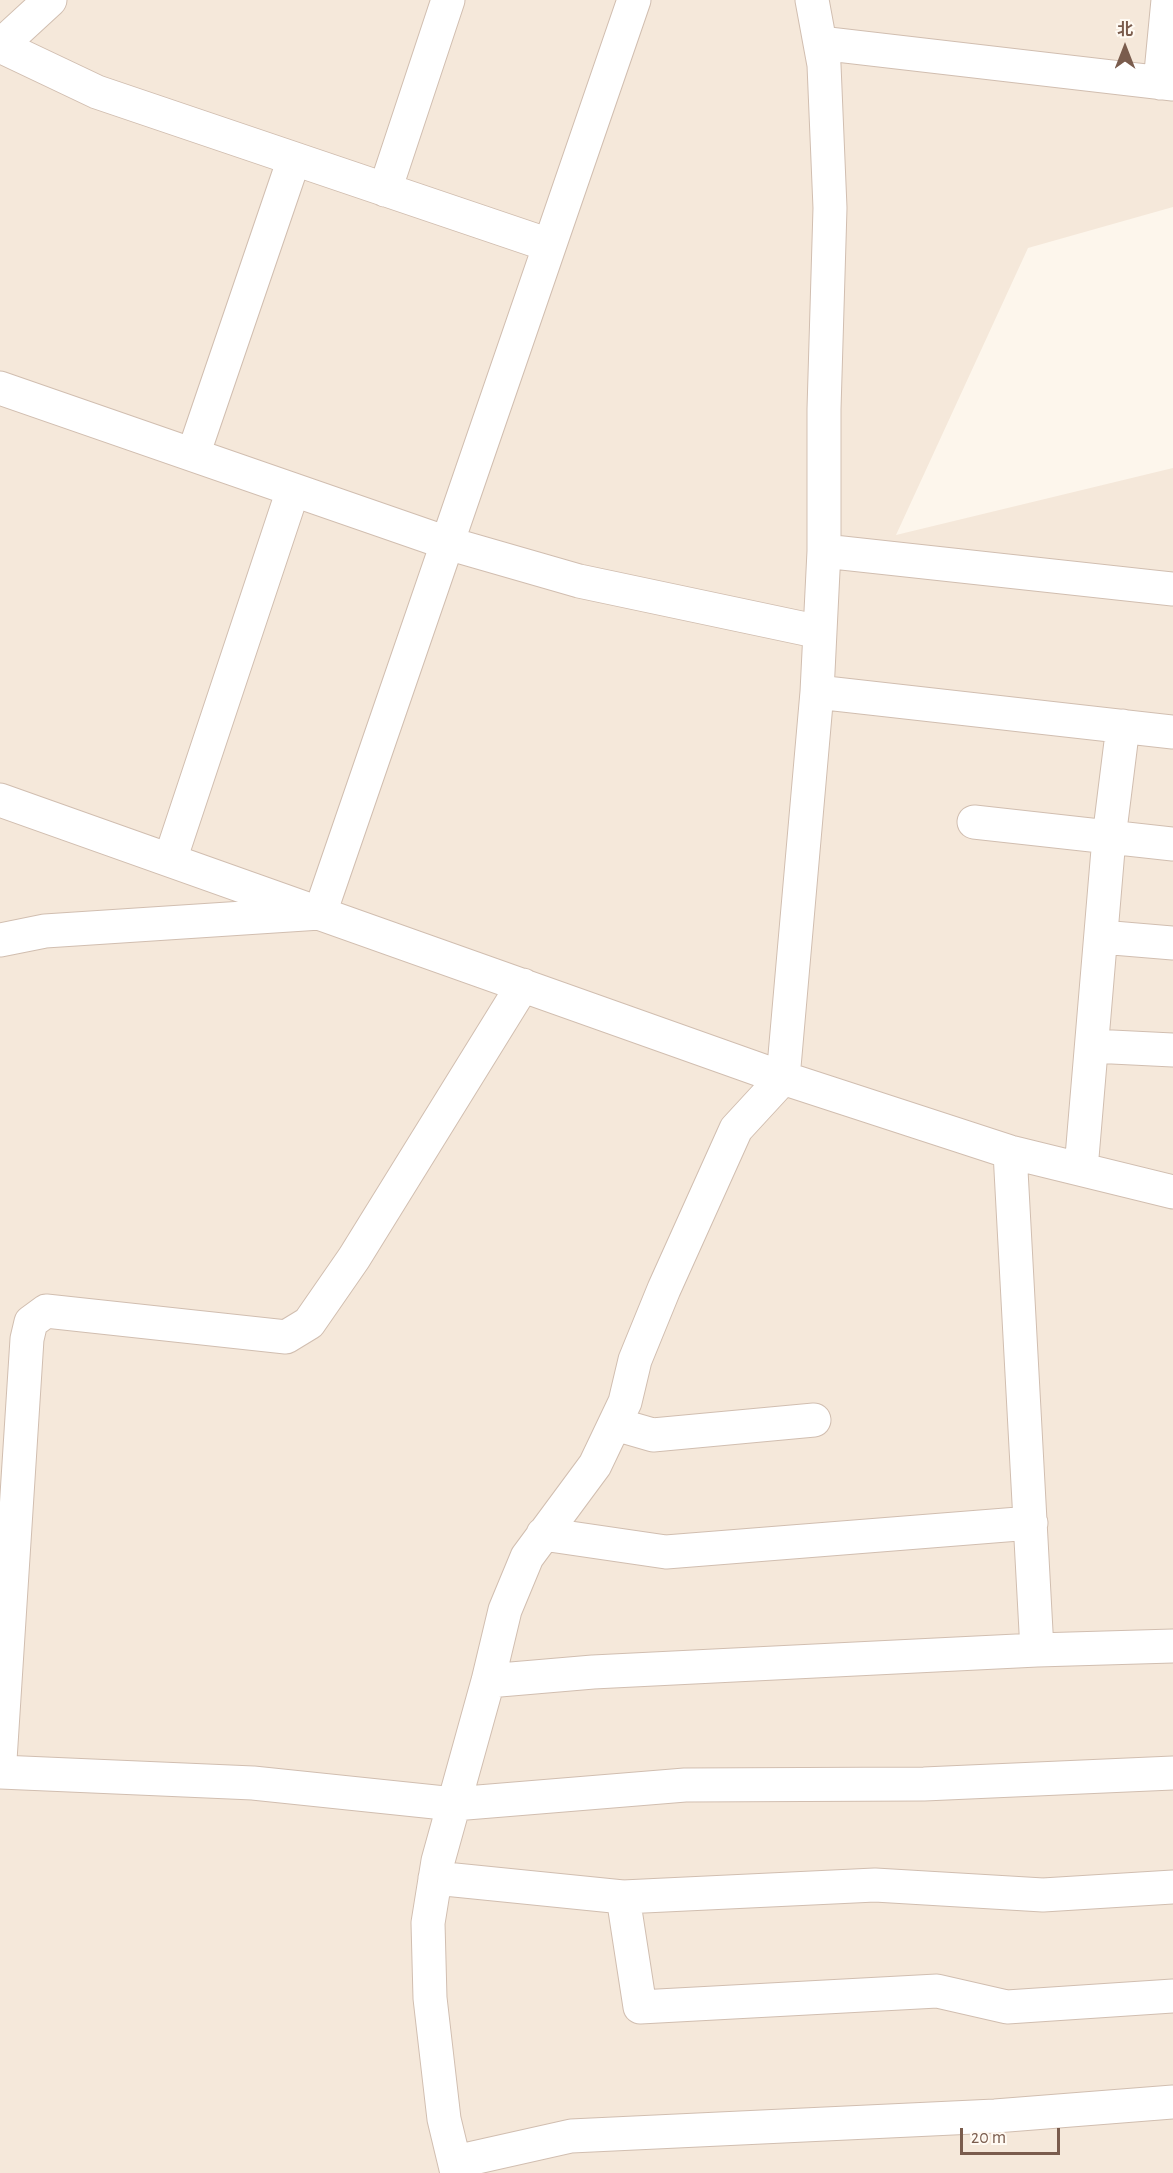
<!DOCTYPE html>
<meta charset="utf-8">
<style>
body{margin:0}
#map{position:relative;width:1173px;height:2173px;overflow:hidden;background:#fdf6ec;font-family:"Alegreya Sans","Noto Sans SC",sans-serif}
canvas{display:block}
.north{position:absolute;left:1095px;top:18px;width:60px;height:60px;-webkit-text-stroke:4px #fffaf3;paint-order:stroke;rotate:0deg;font-size:16px;font-weight:700;line-height:24px;text-align:center;color:#7a5c4d}
.north::after{content:'';display:block;margin:auto;width:21px;height:27px;background:#7a5c4d;clip-path:polygon(50% 0,100% 100%,50% 72%,0 100%)}
.scale{position:absolute;left:960px;top:2128px;width:100px;height:27px;box-sizing:border-box;border:3px solid #7a5c4d;border-top:0;padding-left:8px;font-size:18px;line-height:21px;white-space:nowrap;color:#7a5c4d;-webkit-text-stroke:4px #fffaf3;paint-order:stroke}
</style>
<div id="map">
<canvas width="1173" height="2173"></canvas>
<div class="north">北</div>
<div class="scale">20 m</div>
</div>
<script>
const g = document.querySelector('canvas').getContext('2d');
g.lineJoin = 'round';
function fillPath(path, color) {
  g.fillStyle = color;
  g.fill(path, 'evenodd');
}
function poly(rows) {
  const path = new Path2D();
  for (const r of rows) {
    path.moveTo(r[0], r[1]);
    for (let i = 2; i < r.length; i += 2) path.lineTo(r[i], r[i + 1]);
  }
  return path;
}
function trace(path, color, width, dash) {
  g.strokeStyle = color;
  g.lineWidth = width;
  g.lineCap = dash ? 'butt' : 'round';
  g.setLineDash(dash || []);
  g.stroke(path);
}
fillPath(poly([
 [0,0,1173,0,1173,207,1028,248,896,535,1173,468,1173,2173,0,2173]
]), '#f5e8da');
const minor = poly([
 [812,0,824,65,830,208,824,409,824,551,817,692,783,1078,1010,1152,1173,1192],
 [820,43,1173,84],
 [0,46,97,92,549,245],
 [0,46,50,0],
 [1160,83,1168,0],
 [385,190,448,0],
 [0,388,447,543,579,581,820,632],
 [193,455,294,159],
 [824,551,1173,589],
 [817,692,1173,732],
 [0,800,783,1078,736,1129,664,1289,635,1360,625,1402,595,1465,527,1557,505,1610,488,1681,438,1861,428,1923,430,1998,444,2119,457,2173],
 [974,822,1173,844],
 [170,860,293,490],
 [1101,937,1173,943],
 [0,940,45,931,320,913,634,0],
 [1092,1046,1173,1050],
 [1010,1152,1037,1650],
 [1081,1169,1109,838,1123,726],
 [615,1424,653,1435,814,1420],
 [543,1534,666,1552,1031,1523],
 [488,1681,593,1672,1037,1650,1173,1646],
 [0,1760,27,1339,31,1322,46,1311,286,1337,309,1323,354,1258,523,985],
 [0,1772,253,1783,454,1804,685,1785,924,1784,1173,1773],
 [435,1878,623,1897,640,2007,937,1991,1007,2007,1173,1996],
 [623,1897,875,1885,1043,1895,1173,1887],
 [455,2162,571,2136,995,2116,1173,2102]
]);
trace(minor, '#d1beb0', 35);
trace(minor, '#fff', 33);
</script>
